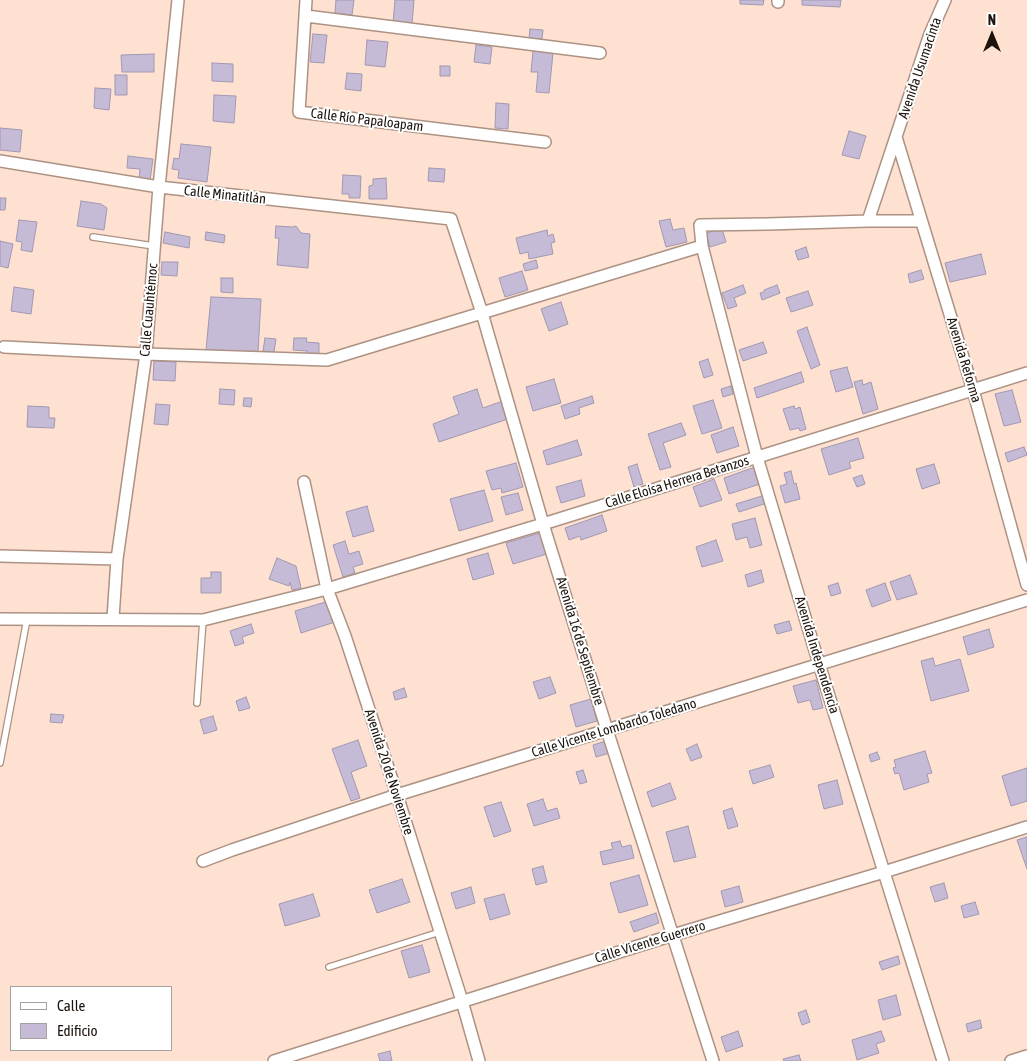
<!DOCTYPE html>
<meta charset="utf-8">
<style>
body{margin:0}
#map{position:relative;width:1027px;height:1061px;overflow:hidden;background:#fee1d0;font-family:"Asap Condensed",sans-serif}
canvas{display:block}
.legend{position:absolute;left:10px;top:986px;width:162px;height:65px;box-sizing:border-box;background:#fff;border:1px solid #a4a19e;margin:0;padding:6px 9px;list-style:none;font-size:15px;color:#1c130d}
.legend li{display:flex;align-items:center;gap:10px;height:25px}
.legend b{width:25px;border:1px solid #a4a19e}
.north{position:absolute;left:967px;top:10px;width:50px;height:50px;-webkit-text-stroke:4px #fff;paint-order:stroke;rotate:0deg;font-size:14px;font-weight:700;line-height:20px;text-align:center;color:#1c130d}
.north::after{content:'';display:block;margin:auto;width:18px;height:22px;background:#1c130d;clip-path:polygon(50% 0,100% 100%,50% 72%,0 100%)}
</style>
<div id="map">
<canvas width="1027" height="1061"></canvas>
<ul class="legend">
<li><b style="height:6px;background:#fff"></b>Calle</li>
<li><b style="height:14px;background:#c5bbd6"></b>Edificio</li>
</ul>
<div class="north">N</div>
</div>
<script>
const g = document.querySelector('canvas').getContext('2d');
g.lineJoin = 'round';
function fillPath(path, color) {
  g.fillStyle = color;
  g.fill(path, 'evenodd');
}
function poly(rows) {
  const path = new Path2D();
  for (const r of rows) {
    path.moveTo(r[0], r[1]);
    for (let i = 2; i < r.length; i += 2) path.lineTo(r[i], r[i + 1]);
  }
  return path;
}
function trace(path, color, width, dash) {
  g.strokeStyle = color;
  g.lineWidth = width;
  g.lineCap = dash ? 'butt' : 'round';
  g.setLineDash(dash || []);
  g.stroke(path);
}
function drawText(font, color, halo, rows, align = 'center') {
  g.font = font + ' "Asap Condensed",sans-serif';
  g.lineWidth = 4;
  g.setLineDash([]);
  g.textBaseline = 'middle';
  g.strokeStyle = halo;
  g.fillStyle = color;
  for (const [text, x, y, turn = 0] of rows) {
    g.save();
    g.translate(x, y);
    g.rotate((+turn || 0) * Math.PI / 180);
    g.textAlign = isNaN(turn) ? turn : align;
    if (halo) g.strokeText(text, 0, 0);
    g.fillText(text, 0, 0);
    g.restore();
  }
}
const building = poly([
 [336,0,354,0,352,15,335,13,336,0],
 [395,0,414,0,412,24,393,23,395,0],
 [740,0,764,0,763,5,740,4,740,0],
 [802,0,841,0,840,7,802,5,802,0],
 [530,29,543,30,542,39,529,38,530,29],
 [313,34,327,35,324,63,310,62,313,34],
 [367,40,388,42,385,67,365,65,367,40],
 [476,45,492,47,490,64,474,62,476,45],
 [533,51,553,53,549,93,536,92,538,72,531,72,533,51],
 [154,54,154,72,122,72,121,55,154,54],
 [212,63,233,64,233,82,212,81,212,63],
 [440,66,450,66,450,76,440,76,440,66],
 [347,73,362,74,361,91,345,89,347,73],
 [115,75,127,75,127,95,115,95,115,75],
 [95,88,111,89,109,110,94,108,95,88],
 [214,95,236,96,234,123,213,121,214,95],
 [496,103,509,104,508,129,495,128,496,103],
 [0,128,22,130,20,152,0,150,0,128],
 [849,131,866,136,859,159,842,155,849,131],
 [181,144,211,147,207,182,178,178,179,170,172,169,174,158,179,159,181,144],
 [128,156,153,159,150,180,139,179,140,169,127,168,128,156],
 [429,168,445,169,444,182,428,181,429,168],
 [343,175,361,176,360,198,349,198,349,194,342,194,343,175],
 [386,178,387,199,369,199,369,186,373,185,373,179,386,178],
 [0,198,6,198,5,210,0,210,0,198],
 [81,201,101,204,107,208,104,230,77,226,81,201],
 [670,219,673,230,684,228,687,242,666,247,659,221,670,219],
 [19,220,37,222,32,252,21,250,22,242,16,241,19,220],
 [276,226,293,227,296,226,301,233,310,234,308,268,277,265,279,238,275,238,276,226],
 [722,229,726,242,710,247,706,233,722,229],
 [547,230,548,236,553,234,555,242,551,243,553,254,529,259,528,252,520,254,516,238,547,230],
 [165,232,190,237,189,248,163,243,165,232],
 [206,232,225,235,224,243,205,240,206,232],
 [0,241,13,244,8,268,0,266,0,241],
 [806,247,809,257,798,260,795,251,806,247],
 [981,254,986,274,950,282,945,263,981,254],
 [536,260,538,268,525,271,523,264,536,260],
 [162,262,178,262,177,276,161,275,162,262],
 [921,270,924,279,910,283,908,274,921,270],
 [522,271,528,290,505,297,499,278,522,271],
 [221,278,233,278,233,293,221,292,221,278],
 [743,285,746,293,734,298,737,306,728,309,722,293,743,285],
 [777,285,780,293,762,300,760,293,764,292,764,290,777,285],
 [14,287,34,290,31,314,11,311,14,287],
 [808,291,813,305,791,312,786,298,808,291],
 [211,297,261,299,258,352,206,350,211,297],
 [561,302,568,324,549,331,541,309,561,302],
 [807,327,820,365,811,369,797,331,807,327],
 [265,338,276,339,274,352,263,351,265,338],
 [294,338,307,338,306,342,319,343,319,354,307,354,307,351,293,350,294,338],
 [763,342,767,353,743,361,739,350,763,342],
 [708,359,713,375,704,378,699,362,708,359],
 [154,361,176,362,175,381,153,380,154,361],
 [847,367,853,387,836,392,830,371,847,367],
 [801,372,804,382,757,398,754,388,801,372],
 [554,379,561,403,533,411,526,387,554,379],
 [862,380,863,385,871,382,878,409,863,414,854,382,862,380],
 [731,386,733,394,723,397,721,389,731,386],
 [220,389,235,390,234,405,219,404,220,389],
 [477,389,483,408,503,401,508,419,439,442,433,424,459,414,453,397,477,389],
 [1012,390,1021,422,1004,426,995,394,1012,390],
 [592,396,594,403,579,408,580,414,565,419,561,406,592,396],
 [244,398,252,398,251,407,243,406,244,398],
 [713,400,722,428,702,434,693,406,713,400],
 [156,404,170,405,168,425,154,424,156,404],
 [28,406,49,407,49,418,55,418,54,428,27,427,28,406],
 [794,406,795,409,800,407,806,429,800,431,799,428,790,430,783,409,794,406],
 [681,423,686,435,663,443,671,467,660,470,648,434,681,423],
 [733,427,739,446,717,453,711,435,733,427],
 [858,438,864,458,849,462,851,468,829,475,821,449,858,438],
 [577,440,582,455,547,465,543,451,577,440],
 [1024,447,1027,455,1008,462,1005,453,1024,447],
 [516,463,523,487,502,493,501,488,492,490,486,471,516,463],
 [637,464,643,484,634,487,628,467,637,464],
 [934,464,940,483,922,489,916,469,934,464],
 [755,467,760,484,729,494,724,478,755,467],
 [791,471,794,484,796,483,800,499,785,503,780,486,787,484,784,473,791,471],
 [862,475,865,484,857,487,853,478,862,475],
 [714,479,722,500,700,507,693,487,714,479],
 [581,480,585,496,561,503,556,487,581,480],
 [484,490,493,521,459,531,450,499,484,490],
 [518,493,523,510,506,515,501,497,518,493],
 [765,495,767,503,739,512,736,504,765,495],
 [367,506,374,531,353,537,346,512,367,506],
 [602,515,607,531,581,540,580,536,569,540,565,528,602,515],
 [755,518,762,545,750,548,747,537,736,540,732,524,755,518],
 [540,533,547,554,513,564,506,543,540,533],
 [716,540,723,561,702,567,696,547,716,540],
 [345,541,349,554,359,551,363,564,353,567,355,573,343,577,333,545,345,541],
 [488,553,494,574,473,580,467,559,488,553],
 [277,558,296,566,301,588,292,590,290,582,289,586,269,579,277,558],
 [761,570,764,582,748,587,745,575,761,570],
 [211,572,221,572,221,593,201,593,201,578,211,578,211,572],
 [910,575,917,594,897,600,890,582,910,575],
 [838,583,841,593,831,596,828,586,838,583],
 [885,583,891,600,872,607,866,590,885,583],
 [329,601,335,622,301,633,295,611,329,601],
 [789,621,792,630,777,634,774,625,789,621],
 [251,624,254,633,242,637,244,643,235,646,230,631,251,624],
 [989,629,994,647,968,655,963,637,989,629],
 [933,658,935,666,960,659,969,691,931,701,921,661,933,658],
 [550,677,556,693,539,699,533,682,550,677],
 [816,680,823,708,813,710,810,700,798,703,793,686,816,680],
 [404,688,407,697,395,700,393,692,404,688],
 [246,697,250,708,239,711,236,701,246,697],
 [591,699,597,721,576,727,570,705,591,699],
 [51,714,64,715,62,723,50,722,51,714],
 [213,716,217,730,204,734,200,720,213,716],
 [358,740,367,766,351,772,360,798,351,801,332,749,358,740],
 [606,741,610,753,596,757,593,745,606,741],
 [697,744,702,757,691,761,686,749,697,744],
 [925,751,932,773,927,774,929,782,904,790,899,773,895,774,893,768,896,767,894,760,925,751],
 [877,752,880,759,871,762,869,755,877,752],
 [770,765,774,777,753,784,749,771,770,765],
 [1027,768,1027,801,1011,806,1002,776,1027,768],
 [583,770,587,782,580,784,576,772,583,770],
 [837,780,843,804,824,809,818,785,837,780],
 [670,783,676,799,652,807,647,792,670,783],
 [543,799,547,811,557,808,560,818,534,826,527,804,543,799],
 [501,802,511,831,494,837,484,807,501,802],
 [732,808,738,826,728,829,723,811,732,808],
 [688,826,696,857,674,862,666,832,688,826],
 [1027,837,1027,869,1017,840,1027,837],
 [620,841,622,847,631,845,634,858,603,865,600,852,613,849,611,843,620,841],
 [543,866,547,882,536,885,532,869,543,866],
 [639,875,648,905,619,913,610,883,639,875],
 [402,879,410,902,377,913,369,890,402,879],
 [944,883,948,898,935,902,930,887,944,883],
 [739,886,743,902,725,907,721,891,739,886],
 [471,887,475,903,456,909,451,893,471,887],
 [313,894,320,916,285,926,279,904,313,894],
 [504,894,510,914,490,920,484,899,504,894],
 [975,902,979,914,964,918,961,906,975,902],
 [656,913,659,923,634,932,630,922,656,913],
 [422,945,430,972,409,978,401,951,422,945],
 [898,956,900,964,882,970,879,962,898,956],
 [896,995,901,1015,883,1020,878,1000,896,995],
 [806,1010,810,1022,802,1025,798,1013,806,1010],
 [980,1020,982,1028,968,1032,966,1024,980,1020],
 [738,1031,743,1046,726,1052,721,1037,738,1031],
 [881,1031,885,1041,876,1044,879,1053,857,1060,852,1040,881,1031],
 [390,1051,392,1061,380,1061,378,1054,390,1051],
 [799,1055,801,1061,784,1061,783,1059,799,1055]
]);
fillPath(building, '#c5bbd6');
trace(building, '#a198b2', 1);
const lane = poly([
 [93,237,154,246],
 [197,703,203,620],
 [0,763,27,619],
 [329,967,440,932]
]);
const street = poly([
 [306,0,299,112,545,142],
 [778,2,778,0],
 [306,16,600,53],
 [896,137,973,390,1027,585],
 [0,161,159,187,451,219,482,313,543,524,607,730,713,1061],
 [868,221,921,221],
 [4,347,146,354,327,360,702,246],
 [304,482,327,589,345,636,397,795,462,1001,479,1061],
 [0,556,117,559],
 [113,618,117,559,146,354,159,187,178,0],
 [0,619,203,620,327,589,543,524,1027,373],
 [203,861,232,850,397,795,1027,600],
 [274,1061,673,935,884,872,1027,827],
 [943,1061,819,664,757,457,702,246,700,225,767,224,868,221,930,34,945,0],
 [1011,1061,1027,1056]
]);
trace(lane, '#ad9283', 8);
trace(street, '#ad9283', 14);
trace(lane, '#fff', 5.5);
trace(street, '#fff', 11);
drawText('14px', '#1c130d', '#fff', [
 ["Avenida Usumacinta",920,68,-71],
 ["Calle Río Papaloapam",367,120,7],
 ["Calle Minatitlán",225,195,6],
 ["Calle Cuauhtémoc",149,310,-85],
 ["Avenida Reforma",964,360,73],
 ["Calle Eloísa Herrera Betanzos",677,482,-17],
 ["Avenida 16 de Septiembre",580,641,73],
 ["Avenida Independencia",817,655,73],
 ["Calle Vicente Lombardo Toledano",614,728,-17],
 ["Avenida 20 de Noviembre",389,772,72],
 ["Calle Vicente Guerrero",650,942,-17]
]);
</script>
